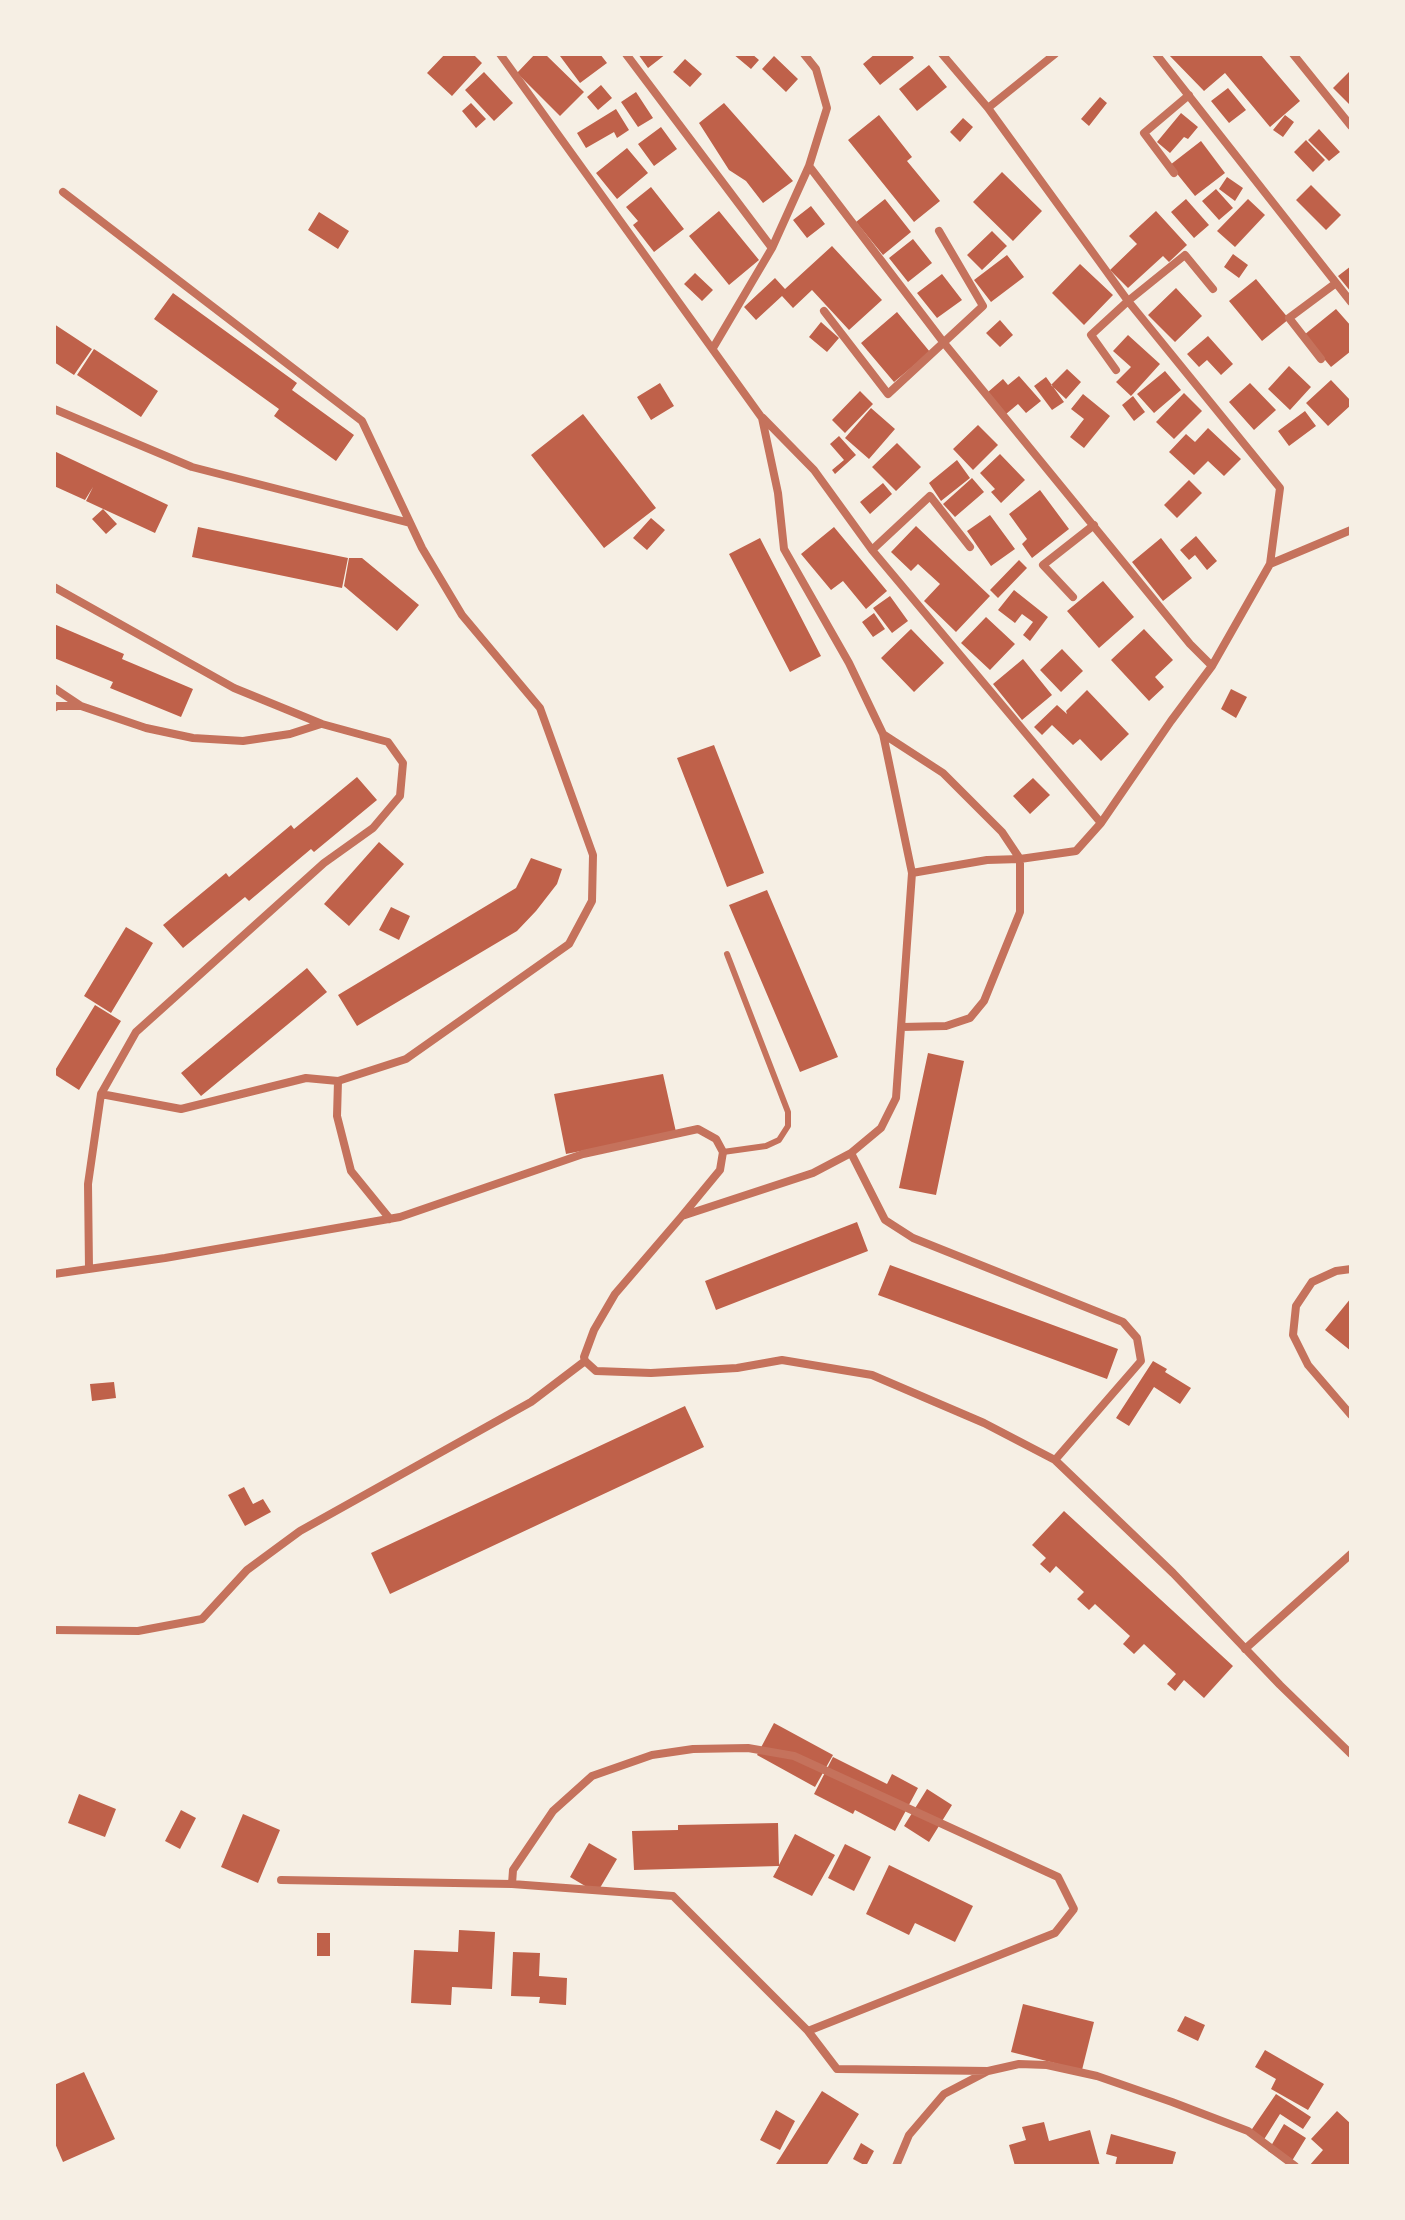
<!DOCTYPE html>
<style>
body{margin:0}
#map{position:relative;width:1405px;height:2220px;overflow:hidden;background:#f6efe4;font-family:"DM Sans",sans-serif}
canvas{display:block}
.frame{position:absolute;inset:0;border:56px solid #f6efe4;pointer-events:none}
</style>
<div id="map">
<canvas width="1405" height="2220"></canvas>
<div class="frame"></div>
</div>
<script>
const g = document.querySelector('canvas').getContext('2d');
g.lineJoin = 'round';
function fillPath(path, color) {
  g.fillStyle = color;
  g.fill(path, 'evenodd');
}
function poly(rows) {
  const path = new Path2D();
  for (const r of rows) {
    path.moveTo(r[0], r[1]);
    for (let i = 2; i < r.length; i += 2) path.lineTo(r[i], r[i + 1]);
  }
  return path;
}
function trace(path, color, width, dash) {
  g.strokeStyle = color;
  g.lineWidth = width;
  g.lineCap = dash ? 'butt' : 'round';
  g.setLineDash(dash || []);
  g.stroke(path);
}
fillPath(poly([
 [445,54,473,54,482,63,452,96,427,73],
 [535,54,545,54,584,92,560,116,517,73],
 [563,54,600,54,607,63,580,83,560,56],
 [638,54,666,54,648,68],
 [733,54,752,54,759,60,751,69],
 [875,54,911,54,914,58,880,85,863,64],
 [1168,54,1260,54,1300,101,1270,127,1225,73,1204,91],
 [774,56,798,79,786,92,762,69],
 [685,59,702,74,690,87,673,72],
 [929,65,947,87,917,111,899,89],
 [1351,70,1351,106,1333,88],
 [484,72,513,103,494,121,465,90],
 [601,85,612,98,598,110,587,97],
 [1228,88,1246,110,1229,123,1211,101],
 [636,92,653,118,638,127,621,102],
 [1100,97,1107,103,1089,126,1081,119],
 [471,103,486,119,476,128,462,111],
 [724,103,793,181,763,203,746,181,729,170,699,123],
 [616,109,629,130,617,138,614,132,586,148,577,133],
 [1181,113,1198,127,1188,139,1184,137,1170,153,1157,142],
 [879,115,912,157,907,161,940,201,914,222,848,140],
 [1285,115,1294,122,1283,137,1273,130],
 [963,118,973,127,960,142,950,132],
 [661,127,677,149,654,166,638,144],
 [1319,129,1340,152,1329,161,1308,140],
 [1306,140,1325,160,1313,172,1294,152],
 [1201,141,1225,173,1195,196,1170,165],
 [627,148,648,173,617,199,596,173],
 [1002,172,1042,211,1013,241,973,202],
 [1227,177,1243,188,1235,201,1219,189],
 [1311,185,1341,215,1326,230,1296,200],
 [651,187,684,229,654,252,633,225,638,221,626,207],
 [1216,189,1233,208,1219,220,1202,201],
 [885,199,911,232,883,255,856,222],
 [1186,199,1209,225,1194,238,1171,212],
 [1248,199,1265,215,1235,247,1217,231],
 [811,206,825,224,807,238,793,220],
 [719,211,759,260,729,285,689,236],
 [1156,211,1187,245,1169,262,1163,256,1128,288,1110,270,1137,244,1129,236],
 [319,212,349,231,338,249,308,230],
 [992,231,1007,246,982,270,967,255],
 [913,239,932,263,908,282,889,258],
 [832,246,882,300,849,330,812,290,793,308,782,296,756,320,744,307,775,278,785,289],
 [1233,254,1248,265,1239,278,1224,267],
 [1007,255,1024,277,991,302,974,280],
 [1080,264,1113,295,1084,325,1052,293],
 [1351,266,1351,292,1338,276],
 [695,273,713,290,702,301,684,284],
 [942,274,962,300,937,318,917,293],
 [1256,279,1289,319,1262,341,1229,301],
 [1176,288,1202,316,1175,342,1148,315],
 [173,293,297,383,292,390,354,435,336,461,274,416,279,409,154,319],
 [1336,309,1351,326,1351,351,1331,367,1304,335],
 [897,312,930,352,894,382,861,343],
 [1000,320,1013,335,1000,347,986,333],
 [821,322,839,338,827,352,809,337],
 [54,324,92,349,74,375,54,362],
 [1128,335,1160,364,1131,396,1116,382,1131,367,1113,351],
 [1208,336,1233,364,1221,375,1207,360,1199,367,1187,354],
 [94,349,158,391,141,417,77,375],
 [1289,366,1311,387,1290,410,1268,389],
 [1067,369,1081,382,1066,399,1051,385],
 [1165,371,1181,390,1154,413,1137,394],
 [1019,376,1041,401,1026,413,1018,404,1006,414,988,392,1003,379,1008,385],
 [1046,377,1064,402,1052,410,1034,386],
 [1331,380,1351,401,1351,405,1328,426,1306,403],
 [660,383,674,406,651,420,637,397],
 [1250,383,1276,410,1254,430,1229,402],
 [860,391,873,404,845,433,832,420],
 [1184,393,1202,411,1174,439,1156,422],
 [1083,394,1110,416,1084,448,1070,437,1084,419,1071,409],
 [1133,396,1145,412,1134,421,1122,405],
 [871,408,895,429,869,459,845,438],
 [1305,411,1316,426,1289,446,1278,431],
 [583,414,656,508,604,548,531,455],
 [978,425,998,445,973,470,953,449],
 [1208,428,1241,459,1224,476,1208,461,1194,475,1169,452,1186,434,1195,442],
 [839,436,856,455,835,474,832,470,844,460,830,444],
 [897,443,921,467,896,491,872,467],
 [54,451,168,505,155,533,86,501,93,487,85,500,54,486],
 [1000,454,1025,480,1001,503,991,492,995,489,980,473],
 [957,460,970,478,941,501,929,483],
 [972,478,984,492,955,517,943,504],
 [1189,480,1202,493,1177,518,1164,505],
 [883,483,892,494,870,514,860,502],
 [1040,490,1069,529,1032,558,1022,544,1027,539,1009,514],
 [103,509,117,524,106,534,92,519],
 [990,515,1015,549,991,566,967,531],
 [651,518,665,530,647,550,633,538],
 [916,526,990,596,956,632,924,601,940,584,918,564,911,571,891,552],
 [198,527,348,558,342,588,192,557],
 [834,527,887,591,866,609,843,581,831,590,801,554],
 [1196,536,1217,561,1207,570,1195,555,1189,560,1180,550],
 [760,538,821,656,790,672,729,554],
 [1161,538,1192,578,1163,601,1132,562],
 [349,558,362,558,419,605,397,631,344,586],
 [1019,560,1027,568,998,598,990,590],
 [1103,581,1134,617,1099,648,1067,611],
 [1014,590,1048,617,1030,641,1023,635,1033,622,1022,614,1015,623,998,610],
 [890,596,908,621,892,633,873,608],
 [874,613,885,629,873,637,862,622],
 [986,617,1015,644,990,670,961,643],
 [54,624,124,654,122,659,193,689,181,717,110,688,113,682,54,658],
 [911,629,944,663,914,692,881,658],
 [1144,629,1173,660,1155,677,1164,687,1149,701,1111,660],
 [1062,649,1083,671,1061,692,1040,670],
 [1023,659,1052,695,1022,720,993,684],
 [1231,689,1247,697,1236,718,1221,709],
 [1087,690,1129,734,1101,761,1080,739,1073,745,1052,725,1042,735,1034,727,1057,705,1067,714,1066,711],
 [714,745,764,873,727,887,677,758],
 [357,777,377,800,314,852,311,849,249,901,245,897,183,948,163,925,226,873,229,877,291,825,294,829],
 [1033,778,1050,795,1030,814,1013,796],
 [379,842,404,864,349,926,324,904],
 [531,858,562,869,557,884,536,911,517,931,357,1026,338,995,516,888],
 [767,890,838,1057,800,1072,729,905],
 [391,907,410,916,399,940,379,930],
 [126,927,153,943,111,1013,84,996],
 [307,968,327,992,201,1096,181,1073],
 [95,1005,121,1021,79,1090,54,1074,54,1072],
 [928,1053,964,1061,936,1195,899,1188],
 [663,1074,676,1132,566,1154,554,1094],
 [857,1222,868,1251,716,1310,705,1281],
 [890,1265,1118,1349,1107,1379,878,1295],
 [1351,1298,1351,1351,1325,1330],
 [1153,1361,1167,1369,1165,1372,1191,1388,1180,1404,1154,1387,1129,1426,1116,1418],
 [114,1382,116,1398,92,1401,90,1384],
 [685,1406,704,1447,390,1594,371,1553],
 [244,1487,253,1504,263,1499,271,1512,245,1526,228,1495],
 [1064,1511,1233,1666,1204,1698,1184,1680,1175,1691,1167,1684,1176,1674,1144,1644,1134,1654,1123,1644,1130,1636,1095,1604,1089,1610,1077,1599,1084,1592,1056,1566,1050,1573,1040,1564,1046,1558,1032,1545],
 [774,1723,833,1755,815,1787,757,1755],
 [833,1757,887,1784,892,1774,918,1788,895,1831,855,1810,853,1814,814,1794],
 [927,1789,952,1805,929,1842,904,1826],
 [79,1794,116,1809,105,1837,68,1823],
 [181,1810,196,1818,180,1849,165,1841],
 [243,1814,280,1830,258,1883,221,1867],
 [778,1823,779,1865,795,1834,835,1855,812,1896,773,1877,779,1866,634,1870,632,1831,678,1830,678,1825],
 [589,1843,617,1859,597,1893,570,1877],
 [845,1844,871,1857,854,1891,828,1878],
 [889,1865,973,1906,955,1942,915,1923,909,1935,866,1914],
 [459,1930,495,1932,492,1989,452,1987,451,2005,411,2003,414,1950,458,1952],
 [317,1933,330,1933,330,1956,317,1956],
 [513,1952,540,1953,539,1976,567,1978,566,2005,539,2003,540,1997,511,1996],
 [1023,2004,1094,2022,1082,2070,1011,2052],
 [1185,2016,1205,2025,1198,2041,1177,2031],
 [1265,2050,1324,2084,1308,2110,1271,2089,1276,2079,1255,2067],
 [84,2072,115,2139,63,2162,54,2141,54,2085],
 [822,2091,859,2114,826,2166,779,2166,776,2164],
 [1276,2094,1311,2117,1303,2129,1280,2114,1263,2141,1250,2132],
 [776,2110,795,2121,780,2150,760,2140],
 [1337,2111,1351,2124,1351,2166,1309,2166,1323,2150,1311,2139],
 [1044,2122,1049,2141,1090,2130,1100,2166,1015,2166,1009,2145,1026,2140,1022,2127],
 [1284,2124,1306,2138,1290,2164,1268,2151],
 [1111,2134,1176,2152,1172,2166,1115,2166,1117,2157,1106,2154],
 [861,2143,874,2151,866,2166,853,2159]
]), '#bf614a');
trace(poly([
 [723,1152,766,1146,779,1140,788,1126,788,1112,727,954]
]), '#c5725c', 6);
trace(poly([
 [500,54,762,418,778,493,784,549,849,663,883,734,912,873,896,1098,881,1128,851,1153,813,1173,682,1216,615,1294,594,1330,584,1357,585,1361,596,1371,651,1373,737,1368,782,1360,872,1375,984,1423,1055,1460,1173,1573,1280,1685,1351,1754],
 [626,54,772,248],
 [804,54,816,69,827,108,809,166,944,343,1190,644,1212,666],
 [942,54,988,108,1128,301,1280,488,1270,564],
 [1156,54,1351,302],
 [1293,54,1351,126],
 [988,108,1055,54],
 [1174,173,1144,133,1189,95],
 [63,192,362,421,422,548,462,615,540,708,593,855,592,901,569,944,406,1059,338,1081,337,1116,351,1171,390,1219],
 [824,311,888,394,983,306,939,231],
 [713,348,772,248,809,166],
 [1321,359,1289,318,1336,283],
 [1116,370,1091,335,1128,301,1185,255,1213,289],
 [54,409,192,467,410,523],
 [763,418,814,470,872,550,1101,823],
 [872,550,930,496,970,547],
 [54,587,234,688,322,724,388,742,403,763,400,796,373,828,324,863,136,1032,101,1094,88,1184,89,1269],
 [1073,597,1043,565,1094,525],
 [54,688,81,706,146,728,193,738,243,741,290,734,321,724],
 [54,708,57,706,80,706],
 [883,734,943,773,1002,832,1020,859,1020,912,984,1001,970,1018,946,1026,902,1027],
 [912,873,987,860,1020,859,1076,851,1101,823,1171,721,1212,666,1270,564,1351,530],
 [101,1094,181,1109,306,1078,338,1081],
 [851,1153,885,1220,913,1238,1123,1322,1137,1338,1141,1361,1055,1460],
 [1351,1269,1336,1271,1312,1282,1296,1306,1293,1335,1308,1365,1351,1415],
 [54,1274,165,1258,400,1217,583,1154,698,1129,716,1139,723,1152,720,1170,682,1216],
 [54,1630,138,1631,202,1619,247,1570,300,1531,531,1402,585,1361],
 [1245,1649,1351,1554],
 [281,1880,512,1884],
 [808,2031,673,1896,512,1884,513,1870,553,1811,592,1776,652,1755,693,1749,748,1748,794,1756,1058,1877,1074,1909,1055,1933,808,2031,837,2069,988,2071],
 [896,2166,909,2135,944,2094,988,2071,1019,2064,1047,2065,1097,2076,1172,2102,1248,2131,1295,2166]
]), '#c5725c', 8);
</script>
